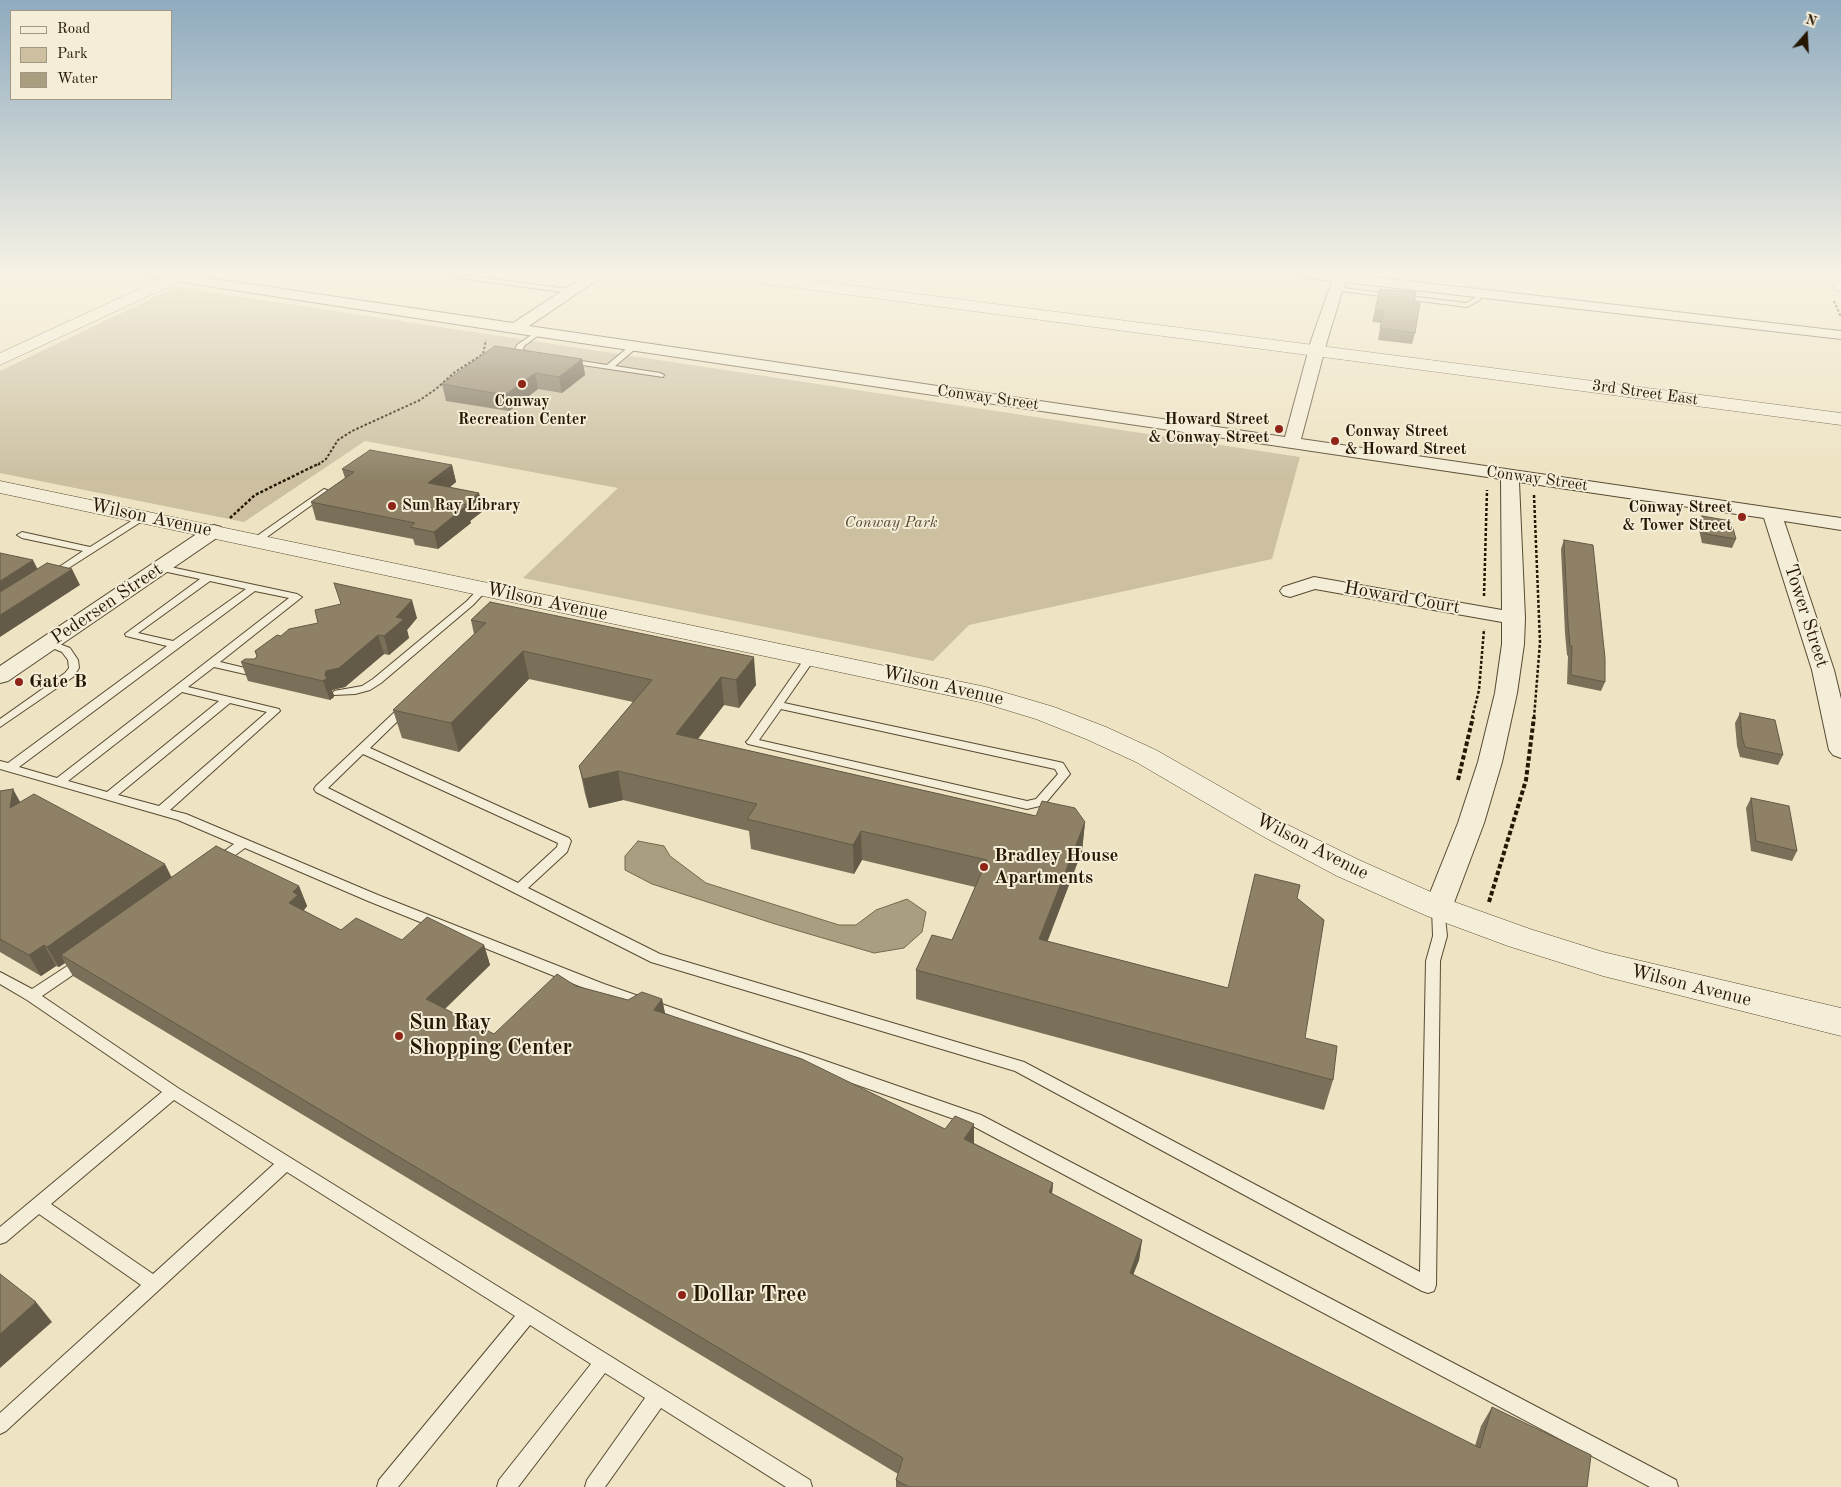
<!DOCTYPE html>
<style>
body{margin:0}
#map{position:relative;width:1841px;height:1487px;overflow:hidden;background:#eee3c2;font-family:"Old Standard TT",serif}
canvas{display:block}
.legend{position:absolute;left:10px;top:10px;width:162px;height:90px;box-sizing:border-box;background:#f4edd7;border:1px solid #a29782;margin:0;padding:6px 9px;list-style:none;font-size:15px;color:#261702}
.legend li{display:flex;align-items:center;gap:10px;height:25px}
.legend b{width:25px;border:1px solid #a29782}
.north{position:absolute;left:1781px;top:10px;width:50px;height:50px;-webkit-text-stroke:4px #f4edd7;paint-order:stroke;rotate:19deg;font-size:14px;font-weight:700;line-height:20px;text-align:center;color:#261702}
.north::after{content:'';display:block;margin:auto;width:18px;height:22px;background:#261702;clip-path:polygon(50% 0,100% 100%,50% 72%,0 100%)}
</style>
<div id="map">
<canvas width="1841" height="1487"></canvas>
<ul class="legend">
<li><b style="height:6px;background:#f4edd7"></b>Road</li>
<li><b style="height:14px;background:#ccc0a1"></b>Park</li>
<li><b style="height:14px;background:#aa9e81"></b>Water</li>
</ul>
<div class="north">N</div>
</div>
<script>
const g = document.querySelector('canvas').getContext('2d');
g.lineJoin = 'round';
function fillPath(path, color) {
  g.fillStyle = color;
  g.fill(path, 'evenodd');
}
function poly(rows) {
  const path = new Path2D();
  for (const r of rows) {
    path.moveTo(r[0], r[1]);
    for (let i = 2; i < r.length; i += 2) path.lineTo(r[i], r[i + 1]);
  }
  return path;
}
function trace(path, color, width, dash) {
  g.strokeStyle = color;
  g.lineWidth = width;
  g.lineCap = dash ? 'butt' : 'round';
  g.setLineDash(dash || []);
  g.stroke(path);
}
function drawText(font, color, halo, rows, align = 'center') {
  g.font = font + ' "Old Standard TT",serif';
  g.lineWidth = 4;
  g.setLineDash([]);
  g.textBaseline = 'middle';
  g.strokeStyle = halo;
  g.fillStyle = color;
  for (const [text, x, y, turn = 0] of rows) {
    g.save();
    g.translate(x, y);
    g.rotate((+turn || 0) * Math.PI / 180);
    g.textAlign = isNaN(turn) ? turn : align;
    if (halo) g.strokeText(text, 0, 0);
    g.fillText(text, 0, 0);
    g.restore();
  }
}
fillPath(poly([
 [176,287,1300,457,1272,559,969,625,933,661,523,578,618,488,365,441,244,522,0,473,0,371]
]), '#ccc0a1');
const water = poly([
 [638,841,664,846,670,856,706,883,839,925,856,925,876,910,907,899,926,912,922,932,904,948,874,953,775,924,652,884,625,870,625,856,638,841]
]);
fillPath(water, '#aa9e81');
trace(water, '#75684e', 1);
const service = poly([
 [418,271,433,271,569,289,572,291,569,293,421,273,418,271],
 [1335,287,1466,303,1475,298,1477,292,1482,293,1480,300,1467,307,1333,290,1332,289,1335,287],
 [537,331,543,332,524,346,523,350,535,356,531,358,522,357,515,350,517,345,537,331],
 [632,344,639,346,615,366,660,373,664,375,663,377,569,363,565,361,569,359,607,365,632,344],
 [324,489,327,490,327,494,260,542,254,542,254,538,324,489],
 [144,513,147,514,147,518,53,578,50,577,50,573,83,551,22,538,17,535,22,532,90,547,144,513],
 [161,565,297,594,302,597,220,662,262,672,263,674,262,676,258,677,214,667,188,687,279,709,280,711,170,810,186,814,378,895,604,984,981,1115,1676,1480,1678,1487,1650,1487,971,1125,594,992,368,901,245,848,223,864,215,864,213,861,215,858,234,844,178,820,0,769,0,761,8,763,167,646,126,636,125,634,200,579,158,570,156,568,161,565],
 [210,581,246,589,173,641,138,633,210,581],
 [255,591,289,598,57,778,19,767,255,591],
 [182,692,219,701,107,792,68,781,182,692],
 [230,703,267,712,159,806,118,795,230,703],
 [483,586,488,589,473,605,381,683,370,690,355,694,334,695,333,693,334,691,362,686,373,679,467,601,480,587,483,586],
 [49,640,70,648,78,660,79,668,73,677,0,727,0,719,65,673,69,668,68,660,62,652,45,645,44,643,49,640],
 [811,654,816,657,784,703,1059,762,1063,763,1070,774,1044,805,1027,809,748,744,746,742,748,740,807,655,811,654],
 [781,709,1055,769,1058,774,1036,799,1027,801,759,740,781,709],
 [405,705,410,708,409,710,370,748,569,838,571,841,567,852,528,888,660,954,1024,1062,1420,1272,1426,961,1433,936,1432,908,1433,905,1438,903,1443,905,1444,908,1447,936,1440,961,1436,1285,1434,1291,1428,1293,1422,1291,1015,1071,651,962,316,792,314,789,316,786,401,706,405,705],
 [363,754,558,843,557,847,518,883,328,788,363,754],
 [81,957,86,958,88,962,86,966,42,996,178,1088,810,1480,812,1487,786,1487,661,1408,605,1487,585,1487,587,1480,645,1398,605,1373,518,1487,497,1487,499,1480,591,1364,530,1325,398,1487,377,1487,379,1480,515,1316,287,1172,6,1431,0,1434,0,1413,141,1285,39,1214,6,1242,0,1244,0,1227,162,1092,27,1000,0,984,0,972,32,989,81,957],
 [174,1100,274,1164,153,1274,51,1204,174,1100]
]);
const minor = poly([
 [129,271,161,271,513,323,592,271,607,271,606,274,529,326,1285,437,1311,341,1332,281,1284,275,1279,274,1278,271,1335,273,1337,271,1349,271,1348,274,1841,331,1841,339,1345,282,1327,341,1301,439,1841,518,1841,530,1784,521,1834,670,1841,699,1841,758,1833,755,1829,750,1812,670,1764,518,1519,482,1525,618,1524,644,1517,693,1502,762,1484,823,1452,908,1448,915,1438,918,1428,915,1424,908,1458,823,1478,762,1495,693,1502,644,1502,622,1315,589,1290,597,1283,595,1280,591,1283,587,1314,577,1502,610,1501,479,514,333,136,275,129,271],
 [214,525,221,527,224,531,221,535,8,681,0,683,0,666,207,527,214,525]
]);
const tertiary = poly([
 [178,271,198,271,196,274,0,365,0,353,178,271],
 [698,271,739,271,1841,413,1841,425,706,276,700,274,698,271],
 [0,481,986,687,1054,707,1106,727,1156,750,1284,823,1359,860,1449,900,1530,929,1603,952,1841,1008,1841,1036,1603,976,1508,946,1427,916,1337,876,1264,837,1136,762,1086,739,1036,719,980,702,0,493,0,481]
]);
const secondary = poly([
 [1825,271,1841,271,1841,292,1835,290,1825,271]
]);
trace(service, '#584a32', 2);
trace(minor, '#584a32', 2);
trace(tertiary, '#584a32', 1);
trace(secondary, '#261702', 1);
trace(poly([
 [1235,271,1269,275],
 [1834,301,1841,317],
 [318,465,326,459,338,440,352,431,420,400,436,389,455,372,483,354,486,340]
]), '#261702', 2, [2.5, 2]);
trace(poly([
 [1534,495,1540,642,1534,718],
 [230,518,255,495,320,463],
 [1484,596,1487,490],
 [1472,718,1479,690,1484,629]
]), '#261702', 2.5, [3, 2]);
trace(poly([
 [1458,780,1473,717],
 [1489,902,1526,780,1534,717]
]), '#261702', 4, [4.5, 2.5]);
fillPath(service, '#f4edd7');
fillPath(minor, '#f4edd7');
fillPath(tertiary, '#f4edd7');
fillPath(secondary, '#f4edd7');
fillPath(poly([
 [1414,302,1415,333,1412,344,1378,340,1381,323,1372,322,1375,310],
 [582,359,585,375,562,393,538,389,509,411,446,401,442,384],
 [452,465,456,482,449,488,479,493,483,511,470,521,471,523,438,549,415,545,413,539,316,520,311,502,345,478,342,469],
 [1702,516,1736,539,1732,548,1702,543,1698,525],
 [1564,540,1605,682,1601,691,1567,684,1568,656,1567,655,1565,633,1561,549],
 [490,602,756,685,739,708,724,705,698,739,1036,816,1085,822,1082,851,1047,941,1228,988,1297,898,1305,1038,1333,1080,1324,1110,916,999,916,970,952,940,975,887,862,860,854,874,751,849,749,831,623,800,589,808,585,794,579,766,633,702,529,679,459,752,402,738,393,710,474,634,471,620],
 [417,618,407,630,409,638,389,655,384,654,345,687,332,690,334,697,330,700,248,681,241,662,255,659,257,656,255,651,281,636],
 [1740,713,1783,755,1778,765,1740,757,1737,746,1735,723],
 [0,791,20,802,172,877,299,886,307,906,304,910,304,911,341,930,402,940,484,945,490,965,445,1009,494,1034,576,986,628,1000,662,999,665,1013,974,1143,1053,1183,1052,1194,1142,1240,1139,1260,1133,1274,1475,1446,1481,1426,1492,1407,1587,1487,896,1487,896,1480,898,1474,73,976,65,963,59,967,56,966,41,976,0,952],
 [1751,798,1797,851,1792,861,1751,851,1746,808]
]), '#7a6f58');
fillPath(poly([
 [582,359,585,375,562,393,559,377],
 [535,373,538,389,509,411,505,395],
 [452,465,456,482,432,501,428,483],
 [479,493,483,511,470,521,471,523,438,549,434,532],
 [33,560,41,576,0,603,0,581],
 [72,569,80,585,0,637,0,615],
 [412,600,417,618,407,630,409,638,389,655,384,636,396,617],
 [378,635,384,654,345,687,332,690,334,697,330,700,323,681,326,671],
 [523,651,529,679,459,752,451,723],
 [754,657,756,685,739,708,736,680],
 [721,677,724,705,680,762,676,734],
 [618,771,623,800,589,808,583,779],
 [13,789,24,809,10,808],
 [1085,822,1082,851,1037,969,1039,939],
 [861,831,862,860,854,874,853,845],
 [165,864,175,884,61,955,65,963,59,967,47,947],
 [299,886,307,906,304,910,306,915,289,903,293,892],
 [44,945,56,966,41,976,29,955],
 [484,945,490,965,433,1020,426,999],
 [662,999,666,1019,654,1010],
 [974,1124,974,1145,964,1139],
 [1053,1183,1051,1203,1049,1192],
 [1142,1240,1139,1260,1126,1293,1130,1273],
 [36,1302,52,1322,0,1368,0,1334]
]), '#635a47');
const building = poly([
 [1380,289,1416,292,1414,302,1420,303,1415,333,1380,328,1384,311,1375,310,1380,289],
 [495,346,582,359,559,377,535,373,505,395,442,384,495,346],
 [370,450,452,465,428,483,479,493,464,505,467,505,434,532,410,527,415,523,311,502,354,472,342,469,370,450],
 [1702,516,1731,521,1736,539,1706,534,1702,516],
 [1564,540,1593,545,1605,658,1605,682,1571,675,1572,646,1570,646,1568,623,1564,540],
 [0,553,33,560,0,581,0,553],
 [47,563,72,569,0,615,0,592,47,563],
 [334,583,412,600,396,617,404,619,384,636,378,635,339,668,326,671,325,675,327,678,323,681,241,662,245,659,255,659,257,656,255,651,277,635,281,636,289,629,318,623,315,610,341,604,334,583],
 [490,602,754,657,736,680,721,677,676,734,1036,816,1042,801,1075,808,1085,822,1039,939,1228,988,1255,874,1300,885,1297,898,1324,920,1305,1038,1337,1046,1333,1080,916,970,932,935,952,940,987,860,861,831,853,845,747,819,757,804,618,771,583,779,579,766,652,680,523,651,451,723,393,710,486,623,471,620,490,602],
 [1740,713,1775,720,1783,755,1745,747,1742,737,1740,713],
 [13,789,10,808,34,794,165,864,47,947,44,945,29,955,0,939,0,791,13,789],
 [1751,798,1789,806,1797,851,1756,841,1751,798],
 [216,846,299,886,293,892,298,895,289,903,341,930,356,918,402,940,427,917,484,945,426,999,494,1034,557,974,576,986,628,1000,642,992,662,999,654,1010,802,1059,945,1129,955,1116,974,1124,964,1139,1053,1183,1049,1192,1142,1240,1130,1273,1480,1448,1492,1407,1591,1455,1587,1487,909,1487,896,1480,903,1458,61,955,216,846],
 [0,1274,36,1302,0,1334,0,1274]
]);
fillPath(building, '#8e8166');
trace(building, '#635a47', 1);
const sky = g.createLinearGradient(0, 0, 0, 479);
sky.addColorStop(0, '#8fabbf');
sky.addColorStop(0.57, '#f7f2e4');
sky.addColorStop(1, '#f7f2e400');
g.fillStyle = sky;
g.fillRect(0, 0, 1841, 479);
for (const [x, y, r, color] of [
 [522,384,5,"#8f2418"],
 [1279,429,5,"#8f2418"],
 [1335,441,5,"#8f2418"],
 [392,506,5,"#8f2418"],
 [1742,517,5,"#8f2418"],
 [19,682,5,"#8f2418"],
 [984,867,5,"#8f2418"],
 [399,1036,5,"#8f2418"],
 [682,1295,5,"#8f2418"]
]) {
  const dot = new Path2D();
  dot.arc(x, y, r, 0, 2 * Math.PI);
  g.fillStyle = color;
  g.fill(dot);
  trace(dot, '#f4edd7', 2);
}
drawText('16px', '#261702', '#f4edd7', [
 ["3rd Street East",1645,393,8],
 ["Conway Street",988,398,8],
 ["Conway Street",1537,479,8]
]);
drawText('bold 16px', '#261702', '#f4edd7', [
 ["Conway",522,402,"center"],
 ["Recreation Center",522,420,"center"],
 ["Howard Street",1269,420],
 ["& Conway Street",1269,438],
 ["Conway Street",1345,432,"left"],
 ["& Howard Street",1345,450,"left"],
 ["Sun Ray Library",402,506,"left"],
 ["Conway Street",1732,508],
 ["& Tower Street",1732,526]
], 'right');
drawText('italic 16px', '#584a32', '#f4edd7', [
 ["Conway Park",891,523]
]);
drawText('19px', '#261702', '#f4edd7', [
 ["Wilson Avenue",151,518,12],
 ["Howard Court",1402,598,10],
 ["Wilson Avenue",547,602,12],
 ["Pedersen Street",107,604,-34],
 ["Tower Street",1806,616,72],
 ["Wilson Avenue",943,686,13],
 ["Wilson Avenue",1312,847,27],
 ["Wilson Avenue",1691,986,14]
]);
drawText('bold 19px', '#261702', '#f4edd7', [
 ["Gate B",29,682],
 ["Bradley House",994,856],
 ["Apartments",994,878]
], 'left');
drawText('bold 22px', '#261702', '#f4edd7', [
 ["Sun Ray",409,1023],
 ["Shopping Center",409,1048],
 ["Dollar Tree",692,1295]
], 'left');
</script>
